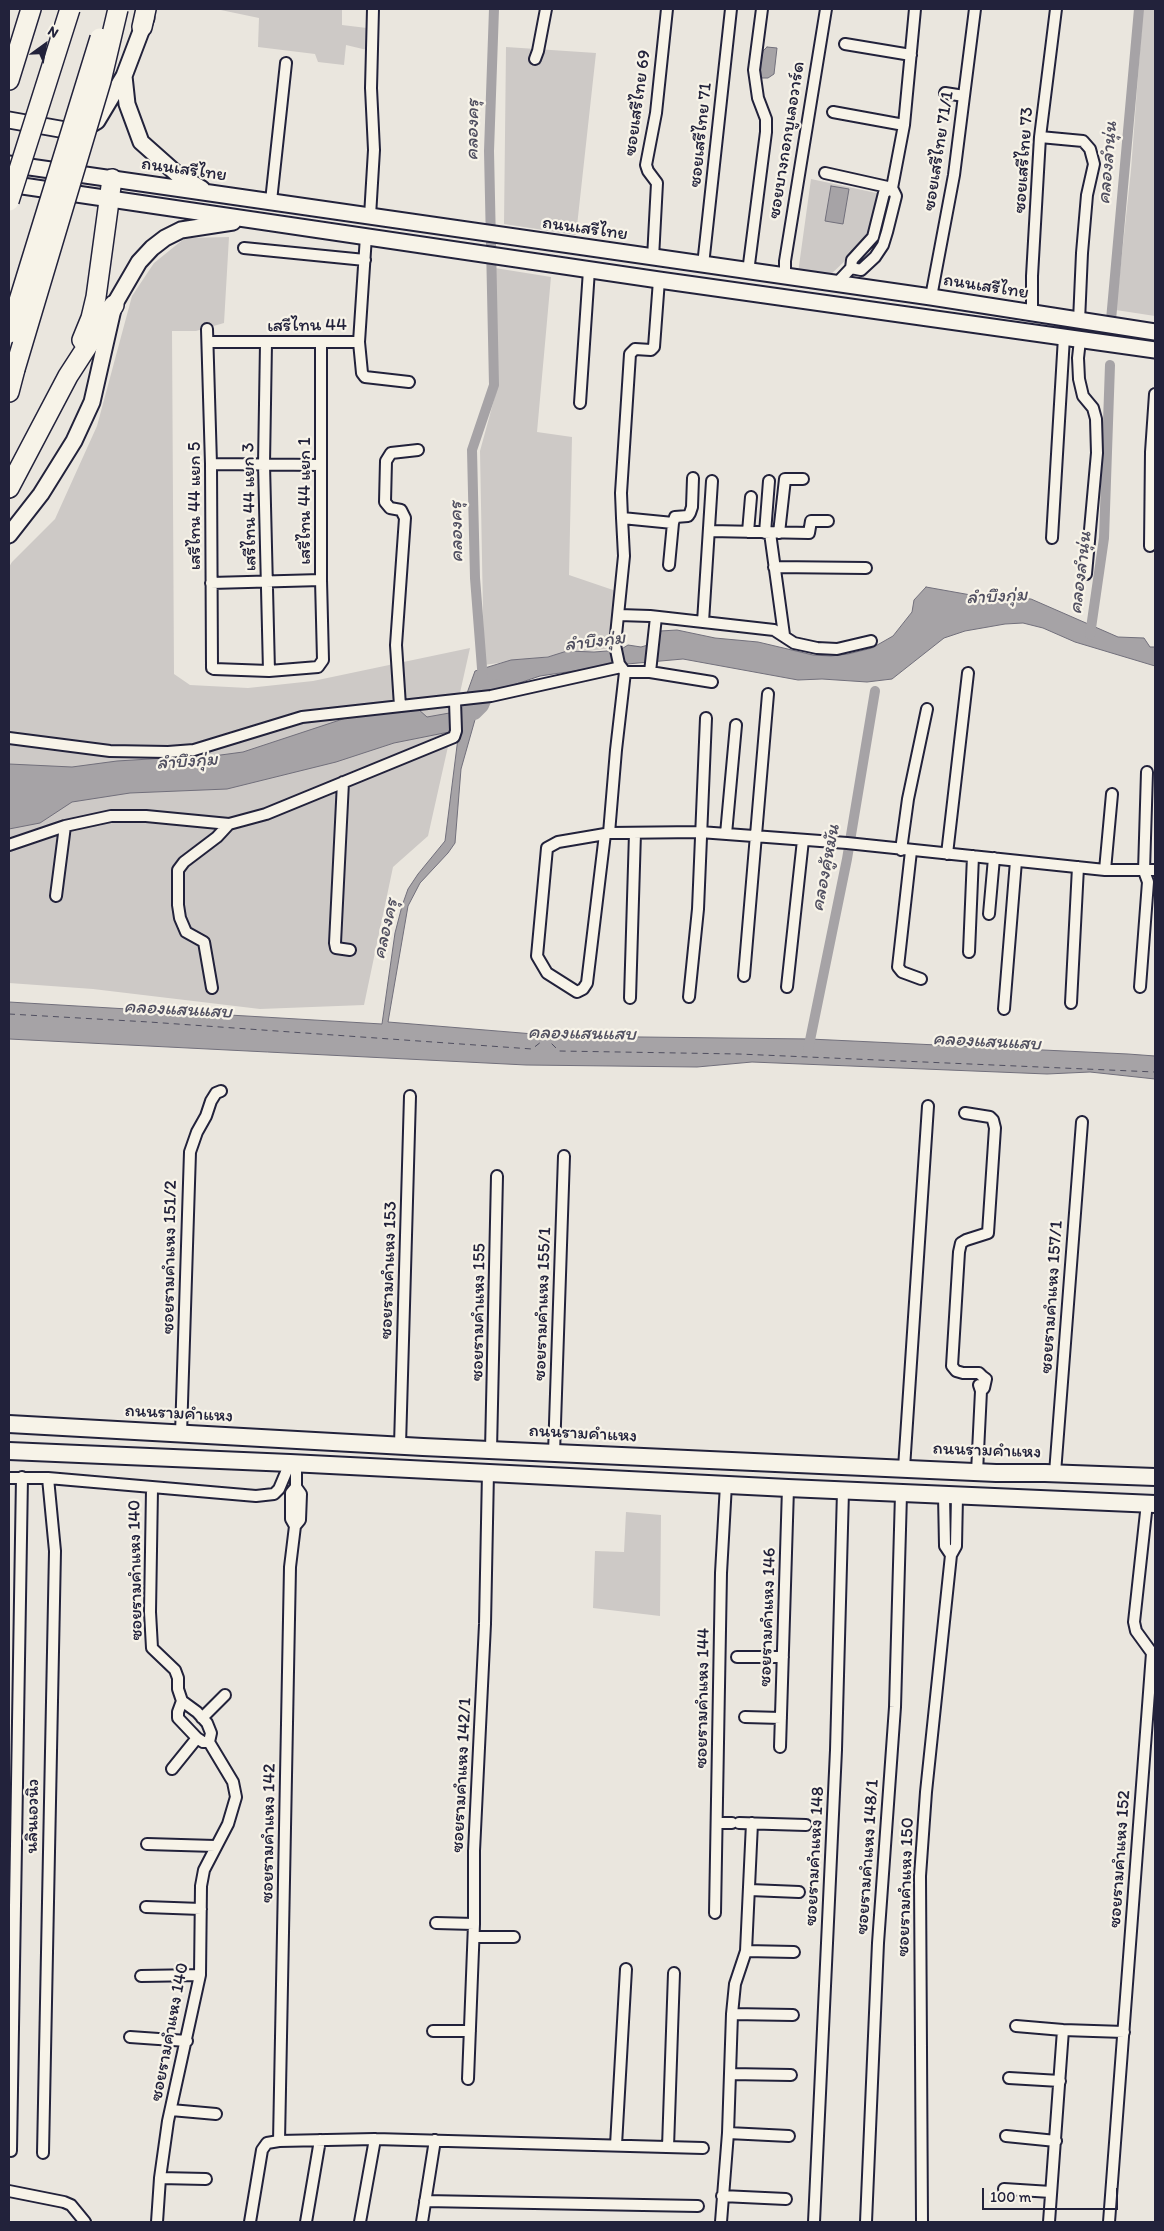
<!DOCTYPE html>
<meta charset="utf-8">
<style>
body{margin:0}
#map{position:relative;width:1164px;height:2231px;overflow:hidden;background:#eae6de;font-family:Itim,sans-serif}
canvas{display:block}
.frame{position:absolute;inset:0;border:10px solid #22223b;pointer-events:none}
.north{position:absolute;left:20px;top:20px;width:50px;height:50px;-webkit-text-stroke:4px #f7f3e8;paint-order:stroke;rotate:32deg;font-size:14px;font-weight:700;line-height:20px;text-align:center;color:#22223b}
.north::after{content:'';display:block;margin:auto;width:18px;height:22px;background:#22223b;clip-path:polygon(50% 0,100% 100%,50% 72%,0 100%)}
.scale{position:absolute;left:982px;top:2188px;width:136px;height:22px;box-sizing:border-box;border:2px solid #22223b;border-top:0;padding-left:6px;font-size:15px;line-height:18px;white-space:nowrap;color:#22223b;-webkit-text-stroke:4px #f7f3e8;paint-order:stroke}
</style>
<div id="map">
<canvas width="1164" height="2231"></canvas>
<div class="frame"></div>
<div class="north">N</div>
<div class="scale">100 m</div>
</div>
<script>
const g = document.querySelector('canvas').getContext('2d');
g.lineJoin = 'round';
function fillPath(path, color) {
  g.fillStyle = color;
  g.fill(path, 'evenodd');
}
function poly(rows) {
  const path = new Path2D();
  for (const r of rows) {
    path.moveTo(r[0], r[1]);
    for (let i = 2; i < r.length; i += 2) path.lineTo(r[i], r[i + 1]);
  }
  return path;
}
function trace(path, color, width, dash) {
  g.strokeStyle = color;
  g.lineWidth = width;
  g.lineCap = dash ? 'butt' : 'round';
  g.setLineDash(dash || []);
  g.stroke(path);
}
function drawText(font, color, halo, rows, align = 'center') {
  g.font = font + ' Itim,"Playpen Sans Thai",sans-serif';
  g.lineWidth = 4.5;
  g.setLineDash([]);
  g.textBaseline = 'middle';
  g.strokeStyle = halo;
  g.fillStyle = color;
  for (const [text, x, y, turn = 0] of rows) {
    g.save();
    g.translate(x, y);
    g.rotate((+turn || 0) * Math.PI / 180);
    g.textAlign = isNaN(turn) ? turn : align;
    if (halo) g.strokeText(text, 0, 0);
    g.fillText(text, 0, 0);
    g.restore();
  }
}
fillPath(poly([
 [216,9,342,9,342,25,367,28,367,50,346,45,344,65,318,62,315,54,258,47,259,18],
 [1143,9,1155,9,1155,316,1116,310,1131,170],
 [506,47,596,53,576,235,504,224],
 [811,179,881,194,867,240,828,277,798,273],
 [229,237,224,323,196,331,172,331,174,674,190,685,248,688,313,681,470,648,428,836,393,867,364,1005,260,1009,93,989,9,983,9,567,12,562,55,519,97,426,132,296,154,263,185,238],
 [495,268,551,277,537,432,572,437,569,575,616,591,611,648,484,665,480,451,498,385],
 [626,1512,661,1515,660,1616,593,1608,595,1551,624,1552]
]), '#cdc9c6');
const water = poly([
 [767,47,777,48,774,74,768,78,758,78,763,51,767,47],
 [831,186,849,189,843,224,825,221,831,186],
 [926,587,982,597,1031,599,1118,637,1144,638,1150,647,1155,647,1155,666,1075,642,1043,628,1023,623,1005,624,965,631,944,638,892,679,867,682,822,679,798,680,683,659,627,664,622,661,614,665,540,676,516,684,480,702,461,769,455,843,448,853,420,883,408,906,388,1022,558,1036,810,1039,1128,1054,1155,1056,1155,1079,1090,1072,1047,1074,752,1062,697,1067,526,1065,9,1039,9,1002,382,1024,395,933,402,906,408,889,418,874,445,841,459,730,394,743,336,762,227,789,130,793,72,802,40,823,9,829,9,764,72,767,117,761,166,758,191,759,243,752,346,718,418,709,427,717,455,712,466,696,475,671,511,660,548,657,567,651,594,652,620,650,628,645,641,647,648,645,660,631,677,630,715,638,758,642,813,655,831,656,848,654,872,648,893,636,912,612,914,600,926,587]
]);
fillPath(water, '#a6a3a6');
trace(water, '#716f7b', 1);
trace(poly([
 [1111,320,1139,9],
 [1090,635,1104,538,1110,365],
 [483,681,475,578,472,450,494,385,489,151,494,9],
 [808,1050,847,859,875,691]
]), '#a6a3a6', 10);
trace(poly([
 [459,716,474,712,481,705,487,691,496,687]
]), '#a6a3a6', 16);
trace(poly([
 [9,1014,149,1022,532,1049,546,1038,559,1051,739,1054,1155,1072]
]), '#504f60', 1, [6, 5]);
const minor = poly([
 [845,44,911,55],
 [535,59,538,51,546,9],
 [945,93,964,96],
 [833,112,904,125],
 [1040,137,1083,141,1090,149,1094,164,1087,195,1082,253,1079,321],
 [825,173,892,188],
 [271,201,286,63],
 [370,216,374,150,371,88,373,9],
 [366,236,359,342,362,373,365,377,409,382],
 [244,248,365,260],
 [653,258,657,183,648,171,646,165,656,113,667,9],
 [703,265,731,9],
 [851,268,861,270,875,257,883,245,887,232,896,196,892,188,904,125,915,9],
 [748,272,766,132,766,119,758,98,754,70,762,9],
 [785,277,785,261,826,9],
 [836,284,851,268,852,260,873,237,884,193,892,188],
 [931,297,954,175,975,9],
 [1032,314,1032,276,1040,137,1056,9],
 [207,329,211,464,212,668,214,669,269,671,318,667,323,660,321,580,321,343],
 [1080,340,1078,358,1079,379,1083,396,1093,408,1096,419,1097,453,1086,574],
 [208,342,359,342],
 [266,343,264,464,269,671],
 [580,403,589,270],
 [211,464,321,465],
 [622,518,621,493,630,354,635,349,651,350,654,347,659,280],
 [673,523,675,517,688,516,690,513,692,507,693,478],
 [710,531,809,533,811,521,828,521],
 [748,532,751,497],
 [765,533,769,481],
 [770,533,784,635],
 [779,533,785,479,803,479],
 [1052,538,1064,337],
 [1150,546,1151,452,1155,394],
 [774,567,866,568],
 [211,583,321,580],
 [619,615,650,616,774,630,794,643,817,648,837,649,871,641],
 [703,622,712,481],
 [625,672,650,672,712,682],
 [650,672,656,617],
 [400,706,396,645,405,518,401,510,390,508,385,502,386,461,391,453,418,450],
 [9,738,110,751,168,752,194,750,302,717,491,696,621,667],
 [343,782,335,943,336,948,350,950],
 [65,826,111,816,146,816,229,824,266,814,454,737,456,731,455,701],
 [609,833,616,750,625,672,619,664,615,645,624,556,622,518,673,523,669,565],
 [605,834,587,983,583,989,577,992,547,973,537,956,547,848,558,842,605,834,609,833,700,832,847,843,1105,870,1155,870],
 [726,834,736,725],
 [9,845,65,826,56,896],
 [901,850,908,799,927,709],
 [911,851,898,967,902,972,921,979],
 [947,854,968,673],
 [1105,870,1112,794],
 [989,914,994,858],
 [969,952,973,856],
 [744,976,768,694],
 [787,987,803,840],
 [1140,987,1148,882,1144,871,1147,772],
 [212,988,204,942,186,932,180,918,178,905,178,870,184,862,217,837,229,824],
 [689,997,698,909,706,718],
 [630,998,635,833],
 [1071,1003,1078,867],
 [1004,1009,1016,861],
 [965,1113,990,1117,993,1120,995,1128,988,1233,966,1240,961,1243,959,1252,952,1366,956,1371,963,1373,979,1373,982,1376,986,1379,984,1388,981,1391],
 [181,1434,190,1152,197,1132,206,1116,211,1101,216,1093,221,1091],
 [400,1445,410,1096],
 [491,1450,497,1176],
 [554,1453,564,1156],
 [296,1463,296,1487],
 [904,1468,928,1106],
 [977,1472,981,1391,979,1385],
 [1055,1473,1082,1122],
 [9,1478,48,1478,256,1496,274,1494,279,1489,290,1463],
 [152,1489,150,1612,152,1648,175,1670,178,1678,178,1689,182,1701,178,1712,178,1718,197,1738,203,1742,209,1742,233,1782,236,1797,228,1824,204,1870,201,1886,200,1975,168,2121,160,2178,157,2222],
 [944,1495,945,1546,951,1555,956,1546,957,1496],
 [737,1657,783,1657],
 [182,1701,197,1712,207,1723,211,1733,209,1742],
 [745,1717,781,1718],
 [202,1718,225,1695],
 [780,1747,788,1488],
 [172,1769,197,1738],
 [717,1823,732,1823],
 [739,1823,806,1825],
 [147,1844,215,1846],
 [750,1890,799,1892],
 [146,1907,201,1909],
 [715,1913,721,1573,726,1484],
 [436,1923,474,1924],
 [474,1937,514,1937],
 [746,1951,794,1952],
 [141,1976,200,1975],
 [732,2014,793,2015],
 [1016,2026,1063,2030,1124,2032],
 [433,2031,470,2031],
 [130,2037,187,2041],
 [730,2074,791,2075],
 [1009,2078,1060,2081],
 [468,2079,474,1924,474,1851,485,1624,488,1472],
 [171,2110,216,2114],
 [728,2133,789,2136],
 [1006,2136,1056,2141],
 [279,2141,290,1567,295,1526,300,1520,301,1494,296,1487,291,1493,291,1519,295,1526],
 [616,2145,626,1969],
 [668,2147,674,1973],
 [11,2151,22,1477],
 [43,2153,55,1551,48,1478],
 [160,2178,206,2179],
 [1004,2189,1051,2192],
 [9,2191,64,2202,71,2205,85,2222],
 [722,2196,786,2199],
 [425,2201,698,2206],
 [250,2222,262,2150,267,2143,279,2141,375,2139,703,2148],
 [306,2222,320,2140],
 [360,2222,375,2139],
 [422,2222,435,2140],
 [721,2222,728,2133,732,2014,735,1984,746,1951,752,1823],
 [814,2222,836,1750,843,1491],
 [866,2222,878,1943,895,1707,901,1494],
 [922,2222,920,1876,926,1792,951,1555],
 [1049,2222,1063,2030],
 [1109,2222,1152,1653,1136,1631,1134,1622,1147,1503]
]);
const secondary = poly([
 [124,76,127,104,141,142,177,174,202,189],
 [9,120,71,131,85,128,97,121,124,76,146,18],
 [9,164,931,297,1155,332],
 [9,184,659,280,1155,350],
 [9,535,41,494,74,441,92,402,114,305,139,262,152,248,165,238,181,230,233,222]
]);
const primary = poly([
 [9,1424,423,1447,996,1473,1045,1473,1155,1477],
 [9,1451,290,1463,788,1488,1155,1504]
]);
const motorway = poly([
 [142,27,146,9],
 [9,80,31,9],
 [82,340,91,318,96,297,112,179],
 [9,392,15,369],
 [9,488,68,376,114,305]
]);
trace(minor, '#22223b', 14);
trace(secondary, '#22223b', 19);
trace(primary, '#22223b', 20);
trace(motorway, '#22223b', 22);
trace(minor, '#f7f3e8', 10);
trace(secondary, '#f7f3e8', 15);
trace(primary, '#f7f3e8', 16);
trace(motorway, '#f7f3e8', 19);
const motorwayBridge = poly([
 [9,201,70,9],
 [9,333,100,38],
 [15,369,101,81,118,9]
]);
trace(motorwayBridge, '#22223b', 22, []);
trace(motorwayBridge, '#f7f3e8', 19);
drawText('18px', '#22223b', '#f7f3e8', [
 ["ซอยเสรีไทย 69",638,103,-82],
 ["ซอยเสรีไทย 71",701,135,-84],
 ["ซอยบางกอกบูเลอวาร์ด",787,140,-81],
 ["ซอยเสรีไทย 71/1",939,151,-81],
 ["ซอยเสรีไทย 73",1024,160,-86],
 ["ถนนเสรีไทย",184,170,8],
 ["ถนนเสรีไทย",585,229,8],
 ["ถนนเสรีไทย",986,287,9],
 ["เสรีไทน 44",307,326,-1],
 ["เสรีไทน 44 แยก 1",305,501,-90],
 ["เสรีไทน 44 แยก 5",195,506,-90],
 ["เสรีไทน 44 แยก 3",250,507,-91],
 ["ซอยรามคำแหง 151/2",170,1257,-89],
 ["ซอยรามคำแหง 153",389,1270,-88],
 ["ซอยรามคำแหง 157/1",1052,1297,-86],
 ["ซอยรามคำแหง 155/1",543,1304,-88],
 ["ซอยรามคำแหง 155",479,1312,-89],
 ["ถนนรามคำแหง",179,1414,3],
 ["ถนนรามคำแหง",583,1434,3],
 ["ถนนรามคำแหง",987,1451,2],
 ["ซอยรามคำแหง 140",136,1570,-91],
 ["ซอยรามคำแหง 146",768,1617,-88],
 ["ซอยรามคำแหง 144",703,1698,-89],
 ["ซอยรามคำแหง 142/1",462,1775,-87],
 ["นลินเอวนิว",33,1816,-89],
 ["ซอยรามคำแหง 142",269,1833,-89],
 ["ซอยรามคำแหง 148",815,1856,-87],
 ["ซอยรามคำแหง 148/1",868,1857,-86],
 ["ซอยรามคำแหง 152",1120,1859,-86],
 ["ซอยรามคำแหง 150",906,1887,-88],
 ["ซอยรามคำแหง 140",170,2032,-79]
]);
drawText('italic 19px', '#504f60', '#f7f3e8', [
 ["คลองครุ",473,130,-89],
 ["คลองลำนุ่น",1108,163,-85],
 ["คลองครุ",457,532,-91],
 ["คลองลำนุ่น",1081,573,-83],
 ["ลำบึงกุ่ม",997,597,-3],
 ["ลำบึงกุ่ม",595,642,-7],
 ["ลำบึงกุ่ม",187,762,-4],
 ["คลองคู้หมัน",826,868,-79],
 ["คลองครุ",386,929,-77],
 ["คลองแสนแสบ",178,1010,3],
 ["คลองแสนแสบ",582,1034,1],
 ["คลองแสนแสบ",987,1042,3]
]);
</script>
